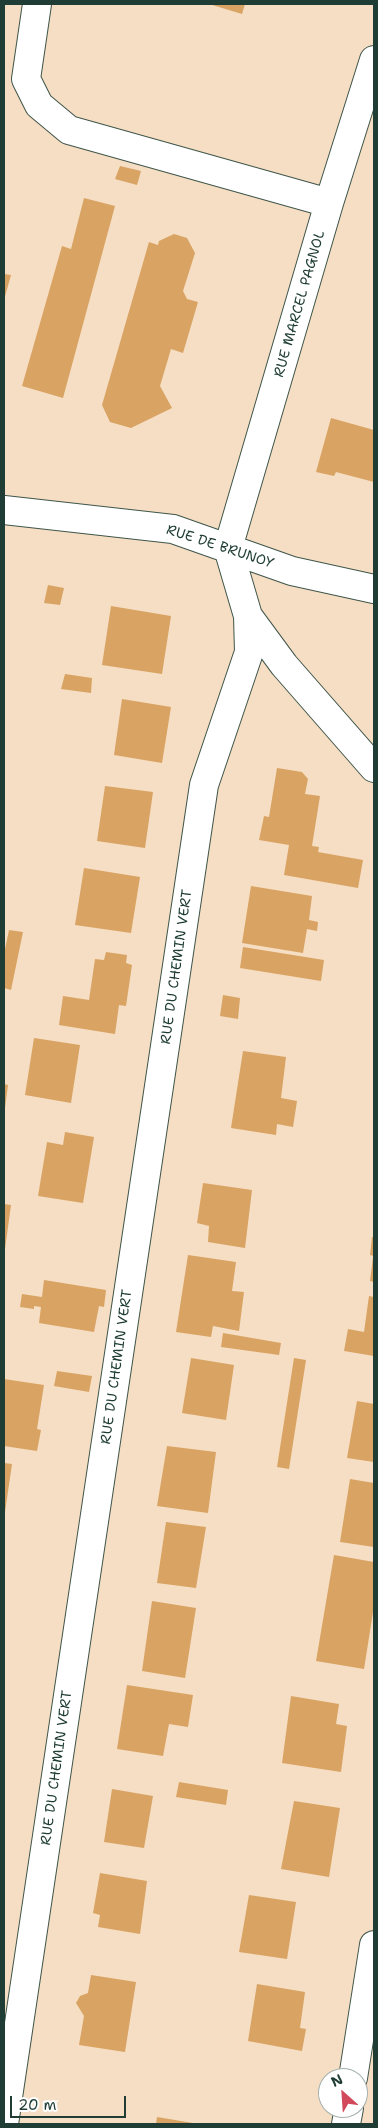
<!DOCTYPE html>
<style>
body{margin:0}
#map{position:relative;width:378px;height:2128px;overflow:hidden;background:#f5dec3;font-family:"Shantell Sans",sans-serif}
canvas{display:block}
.frame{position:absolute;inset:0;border:5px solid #1f3d34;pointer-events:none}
.north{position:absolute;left:318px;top:2068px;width:50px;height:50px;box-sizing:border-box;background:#fff;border:1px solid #a5b1ae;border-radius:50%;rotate:334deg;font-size:14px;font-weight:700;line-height:20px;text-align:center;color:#1f3d34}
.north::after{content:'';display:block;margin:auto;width:18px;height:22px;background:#d1495b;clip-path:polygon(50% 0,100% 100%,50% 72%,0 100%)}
.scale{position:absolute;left:10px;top:2096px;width:116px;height:22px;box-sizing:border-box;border:2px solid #1f3d34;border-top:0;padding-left:6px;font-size:15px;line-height:18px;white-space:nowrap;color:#1f3d34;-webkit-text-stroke:4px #fff;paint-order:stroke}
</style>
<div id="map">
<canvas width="378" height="2128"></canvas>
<div class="frame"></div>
<div class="north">N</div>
<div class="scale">20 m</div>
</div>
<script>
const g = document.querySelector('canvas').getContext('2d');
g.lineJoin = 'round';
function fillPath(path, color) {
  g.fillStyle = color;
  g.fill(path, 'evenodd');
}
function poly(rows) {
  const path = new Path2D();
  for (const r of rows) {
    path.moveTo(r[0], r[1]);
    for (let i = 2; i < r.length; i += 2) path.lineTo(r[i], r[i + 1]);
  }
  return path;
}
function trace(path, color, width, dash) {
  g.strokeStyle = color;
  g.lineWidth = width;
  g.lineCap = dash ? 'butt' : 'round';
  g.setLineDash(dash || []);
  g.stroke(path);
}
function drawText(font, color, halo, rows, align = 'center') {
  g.font = font + ' "Shantell Sans",sans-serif';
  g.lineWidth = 4;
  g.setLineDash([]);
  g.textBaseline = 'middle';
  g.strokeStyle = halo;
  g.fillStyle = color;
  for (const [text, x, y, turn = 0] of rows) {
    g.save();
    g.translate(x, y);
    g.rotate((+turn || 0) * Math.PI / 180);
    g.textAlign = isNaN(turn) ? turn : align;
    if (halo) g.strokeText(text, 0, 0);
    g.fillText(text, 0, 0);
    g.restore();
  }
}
fillPath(poly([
 [209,4,245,4,242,14],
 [120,166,141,171,137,185,115,179],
 [84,198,115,206,63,398,22,386,62,246,71,249],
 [174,234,187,238,195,253,183,291,187,299,198,302,183,353,171,349,160,386,172,408,131,428,110,422,102,405,149,242,158,245,159,241],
 [4,274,11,275,4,300],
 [331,418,374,430,374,482,336,472,334,476,316,472],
 [48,585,64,588,60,605,44,603],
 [111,606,171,616,162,674,102,665],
 [65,674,92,678,91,693,61,689],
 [122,699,171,707,162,763,114,755],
 [277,768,302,772,308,779,305,794,320,796,312,846,319,847,318,852,363,860,358,888,284,875,289,845,259,840,264,816,269,817],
 [105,786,153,792,145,848,97,841],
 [84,868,140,877,131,933,75,925],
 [251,886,312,896,309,920,318,922,317,931,307,929,303,953,242,943],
 [9,930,23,932,11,990,4,988,4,954],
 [243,947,324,960,321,981,240,968],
 [106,952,127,955,126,963,132,965,126,1006,119,1005,115,1034,59,1025,63,996,89,1000,95,959,104,960],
 [223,995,240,998,238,1019,220,1016],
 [34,1038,80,1045,71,1103,25,1095],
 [243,1051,286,1057,281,1098,297,1101,293,1127,277,1124,276,1135,231,1128],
 [4,1084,8,1085,5,1108,4,1108],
 [65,1132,94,1137,83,1203,38,1196,47,1142,63,1145],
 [203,1183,252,1190,245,1248,208,1242,209,1226,197,1223],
 [4,1204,11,1205,5,1249,4,1249],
 [372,1237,374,1237,374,1256,370,1255],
 [188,1255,236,1262,232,1291,244,1292,239,1331,213,1326,211,1337,176,1332],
 [373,1257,374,1258,374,1282,370,1281],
 [44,1280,106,1290,104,1307,99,1306,94,1332,39,1323,41,1307,34,1306,34,1309,20,1307,22,1294,42,1297],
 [369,1296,374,1297,374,1356,344,1351,348,1329,364,1332],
 [223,1333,281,1343,279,1355,221,1347],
 [191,1358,234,1365,226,1420,182,1413],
 [294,1358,306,1360,289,1469,277,1467],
 [57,1371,92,1376,89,1392,54,1386],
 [4,1379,44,1385,37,1429,41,1430,37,1451,4,1446],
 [357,1401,374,1404,374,1462,347,1458],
 [167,1446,216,1452,208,1513,157,1506],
 [4,1463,12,1464,5,1512,4,1512],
 [350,1479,374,1483,374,1547,340,1542],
 [166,1522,206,1527,196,1588,157,1583],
 [334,1555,374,1562,374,1606,364,1669,316,1661],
 [152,1601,196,1608,185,1678,142,1671],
 [127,1685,193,1695,188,1727,169,1724,163,1756,117,1749],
 [291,1696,339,1704,336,1724,347,1726,341,1772,282,1763],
 [179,1782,228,1790,226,1805,176,1797],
 [112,1789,153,1796,144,1848,104,1842],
 [294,1801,340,1808,329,1877,281,1869],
 [100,1873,147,1881,140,1934,98,1927,100,1915,93,1913],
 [249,1895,296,1902,287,1959,239,1952],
 [91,1975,136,1982,125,2052,79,2045,84,2016,76,2003,80,1996,88,1993],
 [257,1984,305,1992,300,2028,306,2029,302,2051,248,2041],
 [157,2117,193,2123,193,2124,156,2124]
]), '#d9a363');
const minor = poly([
 [37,4,26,79,39,105,69,130,329,203],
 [4,510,173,529,292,571,374,589],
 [228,548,329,203,374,60],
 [228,548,248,616,284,665,374,768],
 [353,2078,374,1945],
 [4,2124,204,785,249,652,248,616],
 [346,2124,349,2108]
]);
trace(minor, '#3f5549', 30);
trace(minor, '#fff', 28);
drawText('14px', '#1f3d34', '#fff', [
 ["RUE MARCEL PAGNOL",300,304,-74],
 ["RUE DE BRUNOY",220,547,18],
 ["RUE DU CHEMIN VERT",177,967,-82],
 ["RUE DU CHEMIN VERT",117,1367,-82],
 ["RUE DU CHEMIN VERT",57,1768,-82]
]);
</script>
